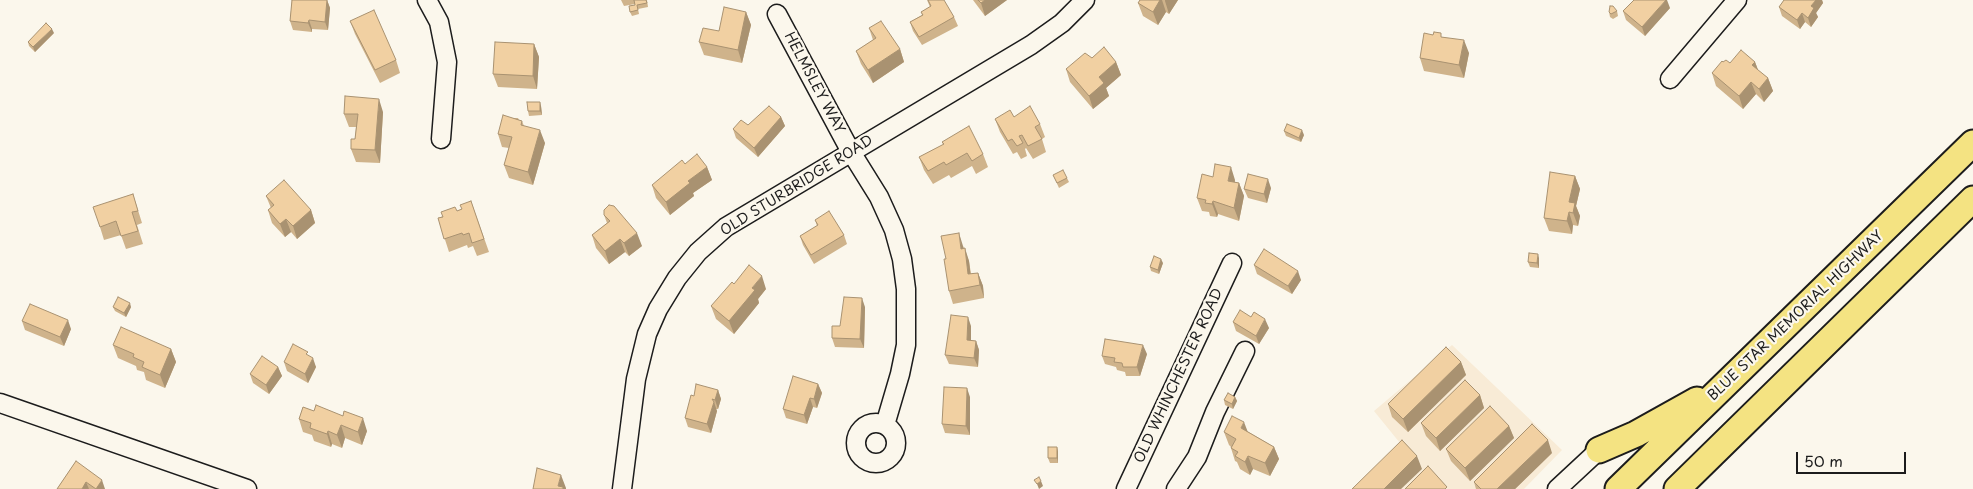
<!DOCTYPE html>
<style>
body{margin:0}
#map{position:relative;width:1973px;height:489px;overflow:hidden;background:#fbf7ec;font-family:"Playpen Sans",sans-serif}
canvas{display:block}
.scale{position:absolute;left:1796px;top:452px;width:110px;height:22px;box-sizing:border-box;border:2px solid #1c1c1c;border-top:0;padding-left:6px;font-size:15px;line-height:18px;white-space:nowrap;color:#1c1c1c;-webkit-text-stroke:4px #fbf7ec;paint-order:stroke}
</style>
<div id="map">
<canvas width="1973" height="489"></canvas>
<div class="scale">50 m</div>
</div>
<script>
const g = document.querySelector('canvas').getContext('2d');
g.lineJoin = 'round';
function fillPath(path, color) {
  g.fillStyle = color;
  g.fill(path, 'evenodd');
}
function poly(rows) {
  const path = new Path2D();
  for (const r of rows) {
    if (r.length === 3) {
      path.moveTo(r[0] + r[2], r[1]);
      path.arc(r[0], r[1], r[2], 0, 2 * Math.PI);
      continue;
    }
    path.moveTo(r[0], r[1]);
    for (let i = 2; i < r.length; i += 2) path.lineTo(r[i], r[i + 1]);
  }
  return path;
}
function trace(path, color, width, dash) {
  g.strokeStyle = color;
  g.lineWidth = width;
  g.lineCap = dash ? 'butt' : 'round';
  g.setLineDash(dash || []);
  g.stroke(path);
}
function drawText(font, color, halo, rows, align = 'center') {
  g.font = font + ' "Playpen Sans",sans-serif';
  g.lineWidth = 4.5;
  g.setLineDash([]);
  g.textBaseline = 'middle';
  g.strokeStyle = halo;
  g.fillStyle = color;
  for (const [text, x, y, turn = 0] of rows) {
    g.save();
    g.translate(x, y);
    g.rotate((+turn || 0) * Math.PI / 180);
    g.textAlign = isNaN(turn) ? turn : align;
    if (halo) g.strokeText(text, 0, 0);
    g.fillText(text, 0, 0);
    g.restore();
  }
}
fillPath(poly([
 [1452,345,1562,450,1524,489,1357,489,1404,448,1374,411]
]), '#f8ebd6');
const minor = poly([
 [427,0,439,22,447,62,441,139],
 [777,14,851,152,879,197,894,230,902,259,906,289,906,345,900,374,885,425],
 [1670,79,1737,0],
 [0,403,247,489],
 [876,443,20],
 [622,489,636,379,647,334,658,309,677,278,698,252,726,227,1031,45,1062,23,1085,0],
 [1126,489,1232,263],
 [1176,489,1197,457,1215,412,1245,351],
 [1557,489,1599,450]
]);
const highway = poly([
 [1599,450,1636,434,1697,400],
 [1618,489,1973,143],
 [1677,489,1973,199]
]);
trace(minor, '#1c1c1c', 21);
trace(highway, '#1c1c1c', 29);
trace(minor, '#fbf7ec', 18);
trace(highway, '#f4e382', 25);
fillPath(poly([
 [292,0,327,0,330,8,328,30,312,29,312,32,293,30,290,21],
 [621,0,647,0,648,7,638,9,639,14,632,16,630,12,635,5,635,4,624,6],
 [927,0,954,17,958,26,922,45,913,31,910,22,922,15,921,12,930,7],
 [973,0,1007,0,985,16],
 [1140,0,1178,0,1169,14,1166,12,1158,25,1143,16,1138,3],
 [1784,0,1822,0,1823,3,1816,13,1818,17,1811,27,1805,22,1800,29,1782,16,1779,7],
 [1670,8,1645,36,1626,20,1623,11],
 [1617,11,1618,16,1613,19,1610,17,1609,12],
 [746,12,751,25,742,63,704,55,699,42,719,31],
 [350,21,396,60,400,73,380,83,355,34],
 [869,28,900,49,904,62,873,83,861,64,856,51,873,40],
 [54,33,35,52,29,46,28,42],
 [1443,37,1469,53,1464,78,1424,71,1420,58],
 [534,44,539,57,537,89,498,87,493,74],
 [1092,58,1116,62,1121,75,1106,88,1109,96,1093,109,1070,82,1066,69],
 [1723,62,1730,63,1755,62,1758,70,1768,78,1773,91,1764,102,1756,94,1743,109,1716,86,1712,73],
 [541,106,542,115,529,116,528,111],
 [383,112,380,163,356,162,351,149,355,139,356,127,349,127,344,114],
 [781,117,785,126,758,157,736,138,733,129],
 [1014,117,1040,124,1045,137,1042,139,1046,152,1033,159,1026,148,1025,149,1027,156,1021,159,1017,152,1013,154,1000,132,995,119],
 [513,118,518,118,519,120,522,121,524,126,545,143,533,185,509,178,504,165,509,148,502,147,498,134],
 [1284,131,1304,135,1301,142,1286,136],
 [942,142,983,154,988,167,976,174,972,166,951,178,949,175,933,184,924,170,919,157,943,145],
 [685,164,707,167,712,180,693,193,694,196,670,215,656,198,652,185],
 [1053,175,1067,178,1069,182,1059,188],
 [1575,176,1580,189,1576,206,1580,216,1578,226,1573,225,1572,234,1549,231,1544,218],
 [1235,180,1235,182,1239,183,1244,196,1239,221,1218,214,1217,217,1210,216,1209,212,1202,211,1197,198],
 [1271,188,1267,203,1248,198,1244,189],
 [133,194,142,223,137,225,143,244,126,249,121,235,104,240,100,227],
 [266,196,311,210,315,223,297,239,291,232,285,237,272,223,268,210,271,208],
 [471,201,489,252,477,256,473,246,468,248,467,245,449,252,438,218,462,209],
 [604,215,642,246,629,256,625,252,609,264,596,248,592,235,607,223],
 [815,220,844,235,847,244,814,264,803,245,800,236,817,226],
 [963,246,969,261,971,274,978,273,983,286,984,298,953,304,949,291,946,259],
 [1539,258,1539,268,1530,267,1528,262],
 [1163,263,1159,274,1151,271,1150,267],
 [1254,265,1301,280,1292,294,1257,274],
 [734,284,766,289,758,299,759,303,734,334,716,319,711,306],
 [113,307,131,307,126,317,115,311],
 [865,307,864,348,835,347,832,338,840,326],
 [1251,317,1269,328,1259,344,1236,331,1233,322],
 [22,321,71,329,64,346,25,330],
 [971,326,971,340,976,341,979,350,978,367,949,364,945,355],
 [113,345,171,349,176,362,165,388,146,380,144,372,137,370,136,366,118,358],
 [1147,354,1140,376,1126,376,1125,372,1117,370,1116,367,1105,364,1102,356],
 [309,356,316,367,308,383,287,371,284,362],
 [1461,362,1466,375,1408,432,1392,417,1388,404],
 [278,367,282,376,269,394,253,383,250,374],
 [818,384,822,393,817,408,813,407,807,424,786,418,783,409],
 [718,390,721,399,718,409,716,409,717,411,711,433,688,427,685,418,694,396],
 [1480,395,1484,408,1440,451,1426,436,1421,423],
 [970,397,970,435,945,433,942,424],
 [1235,397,1237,401,1233,409,1225,405,1224,400],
 [303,407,367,431,362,445,345,438,342,448,332,444,331,447,314,441,312,435,303,432,299,419],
 [1509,426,1514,438,1470,481,1451,461,1446,449],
 [1247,431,1274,447,1279,459,1270,476,1253,469,1250,475,1240,469,1237,462,1235,461,1231,448,1231,447,1229,445,1224,432],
 [1057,447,1058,452,1058,463,1050,463,1048,458],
 [1552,453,1515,489,1476,489,1474,482],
 [76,461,105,489,57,489]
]), '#cfb38b');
fillPath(poly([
 [327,0,330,8,328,30,325,22],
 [985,0,1007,0,985,16,981,3],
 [1160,0,1162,0,1166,12,1158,25,1153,12],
 [1165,0,1178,0,1169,14,1165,1],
 [1666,0,1667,0,1670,8,1645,36,1642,27],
 [1816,0,1822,0,1823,3,1816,13,1818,17,1811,27,1808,18,1811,6],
 [746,12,751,25,742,63,738,50],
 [1802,13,1805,22,1800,29,1797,20],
 [309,20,312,29,312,32,308,23],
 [52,29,54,33,35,52,33,47],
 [1464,40,1469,53,1464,78,1459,65],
 [534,44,539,57,537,89,533,76],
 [900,49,904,62,873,83,868,70],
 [1116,62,1121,75,1106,88,1109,96,1093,109,1089,96,1099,77],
 [1755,62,1760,75,1752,65],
 [1768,78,1773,91,1764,102,1759,89],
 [1751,82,1756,94,1743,109,1739,96],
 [379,99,383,112,380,163,375,150],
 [540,102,541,106,542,115,540,111],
 [781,117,785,126,758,157,754,148],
 [540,130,545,143,533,185,528,172],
 [1302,130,1304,135,1301,142,1299,138],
 [707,167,712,180,693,193,694,196,670,215,666,202,688,181],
 [1231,167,1235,180,1232,194,1228,181],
 [1575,176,1580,189,1576,206,1580,216,1578,226,1569,202],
 [1268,179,1271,188,1267,203,1264,194],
 [1239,183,1244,196,1239,221,1234,208],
 [1213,201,1218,214,1217,217,1212,204],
 [311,210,315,223,297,239,293,226],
 [1569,212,1573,225,1572,234,1567,221],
 [286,219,291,232,285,237,280,224],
 [637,233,642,246,629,256,624,243],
 [959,233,963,246,966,261,961,249],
 [620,239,625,252,609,264,605,251],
 [965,248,969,261,972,287,968,274],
 [1538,254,1539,258,1539,268,1537,263],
 [1161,259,1163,263,1159,274,1158,270],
 [1298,271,1301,280,1292,294,1288,286],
 [978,273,983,286,984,298,980,285],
 [762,276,766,289,758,299,759,303,734,334,729,321,752,288],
 [862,298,865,307,864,348,860,339],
 [130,303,131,307,126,317,124,313],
 [968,317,971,326,971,349,967,340],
 [1265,319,1269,328,1259,344,1256,336],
 [68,320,71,329,64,346,60,337],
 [976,341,979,350,978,367,974,358],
 [1143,345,1147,354,1140,376,1137,367],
 [171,349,176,362,165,388,160,375],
 [313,358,316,367,308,383,305,374],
 [1461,362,1466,375,1408,432,1403,419],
 [278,367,282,376,269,394,266,385],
 [818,384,822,393,817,408,814,399],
 [967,388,970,397,970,435,966,426],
 [718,390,721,399,718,409,715,400],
 [1480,395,1484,408,1440,451,1436,438],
 [1235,397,1237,401,1233,409,1232,404],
 [810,398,813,407,807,424,804,415],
 [714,402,717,411,711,433,707,424],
 [363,418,367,431,362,445,358,432],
 [1244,422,1249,435,1241,428],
 [341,425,345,438,342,448,337,435],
 [1509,426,1514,438,1470,481,1465,468],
 [328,431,332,444,331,447,327,434],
 [1548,440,1552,453,1515,489,1497,489],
 [1057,447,1058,452,1058,463,1057,458],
 [1274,447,1279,459,1270,476,1265,463],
 [1248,456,1253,469,1250,475,1245,462],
 [1417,456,1422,469,1401,489,1384,489],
 [561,475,566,488,566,489,559,489,558,486],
 [102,480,105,489,96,489],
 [1041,481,1043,486,1039,489,1037,484],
 [86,482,89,489,82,489]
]), '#a99271');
const building = poly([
 [292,0,327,0,325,22,309,20,308,23,290,21,292,0],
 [634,0,646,0,647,3,637,5,638,10,630,12,629,6,635,5,634,0],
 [928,0,944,0,954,17,919,37,910,22,923,15,921,12,931,6,928,0],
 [978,0,985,0,981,3,978,0],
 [1140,0,1160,0,1153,12,1138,3,1140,0],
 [1634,0,1666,0,1642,27,1623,11,1634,0],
 [1784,0,1816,0,1811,6,1814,8,1808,18,1802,13,1797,20,1779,7,1784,0],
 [1610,6,1613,6,1617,11,1611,14,1609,12,1610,6],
 [724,7,746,12,738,50,699,42,703,28,719,31,724,7],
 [374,10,396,60,375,70,350,21,374,10],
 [881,21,900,49,868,70,856,51,876,38,869,28,881,21],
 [46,23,52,29,33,47,28,42,46,23],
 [1434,32,1441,33,1441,37,1464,40,1459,65,1420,58,1424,33,1433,35,1434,32],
 [495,42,534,44,533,76,493,74,495,42],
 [1104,47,1116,62,1099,77,1104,83,1089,96,1066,69,1085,53,1092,58,1104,47],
 [1741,50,1755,62,1752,65,1768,78,1759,89,1751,82,1739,96,1712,73,1722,61,1723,62,1726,60,1730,63,1741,50],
 [345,96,379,99,375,150,351,149,351,139,355,139,358,114,344,114,345,96],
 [527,102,540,102,540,111,528,111,527,102],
 [769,106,781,117,754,148,733,129,741,120,748,125,769,106],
 [1030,106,1040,124,1035,127,1042,139,1028,146,1022,135,1019,136,1023,143,1017,146,1012,139,1008,141,995,119,1010,110,1014,117,1030,106],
 [503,115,522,121,521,125,540,130,528,172,504,165,512,137,498,134,503,115],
 [1287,124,1302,130,1299,138,1284,131,1287,124],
 [969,126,983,154,972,161,967,153,946,165,944,162,928,171,919,157,944,144,942,142,969,126],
 [697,154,707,167,688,181,690,183,666,202,652,185,682,160,685,164,697,154],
 [1215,164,1231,167,1228,181,1239,183,1234,208,1213,201,1212,204,1205,203,1206,200,1197,198,1202,174,1213,177,1215,164],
 [1063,170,1067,178,1057,183,1053,175,1063,170],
 [1550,172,1575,176,1569,202,1575,203,1573,213,1569,212,1567,221,1544,218,1550,172],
 [1248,174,1268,179,1264,194,1244,189,1248,174],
 [284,180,311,210,293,226,286,219,280,224,268,210,274,205,266,196,284,180],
 [133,194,138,211,132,212,138,231,121,236,116,221,100,227,93,207,133,194],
 [471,201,484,239,472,243,469,233,463,235,462,233,444,239,438,218,443,217,441,212,455,207,457,211,462,209,460,205,471,201],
 [609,205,614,206,637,233,624,243,620,239,605,251,592,235,610,221,604,215,604,210,609,205],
 [829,211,844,235,811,255,800,236,818,225,815,220,829,211],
 [959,233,961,249,965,248,968,274,978,273,980,285,949,291,944,259,946,259,941,236,959,233],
 [1264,249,1298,271,1288,286,1254,265,1264,249],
 [1529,253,1538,254,1537,263,1528,262,1529,253],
 [1154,256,1161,259,1158,270,1150,267,1154,256],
 [749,265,762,276,752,288,755,290,729,321,711,306,732,282,734,284,749,265],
 [118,297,130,303,124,313,113,307,118,297],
 [844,297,862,298,860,339,832,338,832,326,840,326,844,297],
 [30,304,68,320,60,337,22,321,30,304],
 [1240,310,1251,317,1254,312,1265,319,1256,336,1233,322,1240,310],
 [951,315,968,317,967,340,976,341,974,358,945,355,951,315],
 [121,327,171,349,160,375,142,367,144,362,133,357,134,354,113,345,121,327],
 [1105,339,1143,345,1137,367,1123,367,1122,363,1114,362,1115,358,1102,356,1105,339],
 [293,344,308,352,306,354,313,358,305,374,284,362,293,344],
 [1446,347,1461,362,1403,419,1388,404,1446,347],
 [262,356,278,367,266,385,250,374,262,356],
 [793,376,818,384,814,399,810,398,804,415,783,409,793,376],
 [1465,380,1480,395,1436,438,1421,423,1465,380],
 [696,384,718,390,715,400,712,399,714,402,707,424,685,418,691,395,694,396,696,384],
 [944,387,967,388,966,426,942,424,944,387],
 [1228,393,1235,397,1232,404,1224,400,1228,393],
 [316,405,343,416,344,411,363,418,358,432,341,425,337,435,328,431,327,434,310,428,311,423,299,419,303,407,314,411,316,405],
 [1490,406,1509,426,1465,468,1446,449,1490,406],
 [1232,416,1244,422,1241,428,1274,447,1265,463,1248,456,1245,462,1235,456,1238,452,1231,448,1236,439,1224,432,1232,416],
 [1532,424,1548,440,1497,489,1481,489,1474,482,1532,424],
 [1402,440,1417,456,1384,489,1352,489,1402,440],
 [1048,447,1057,447,1057,458,1048,458,1048,447],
 [76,461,102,480,96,489,86,482,82,489,57,489,76,461],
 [1428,466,1447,487,1445,489,1405,489,1428,466],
 [537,468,561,475,558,486,563,487,563,489,533,489,537,468],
 [1039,477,1041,481,1037,484,1034,480,1039,477]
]);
fillPath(building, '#f1d0a2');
trace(building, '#a99271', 1);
drawText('14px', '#1c1c1c', '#fbf7ec', [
 ["HELMSLEY WAY",814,83,62],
 ["OLD STURBRIDGE ROAD",797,186,-32],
 ["BLUE STAR MEMORIAL HIGHWAY",1796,316,-44],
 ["OLD WHINCHESTER ROAD",1179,376,-65]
]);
</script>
